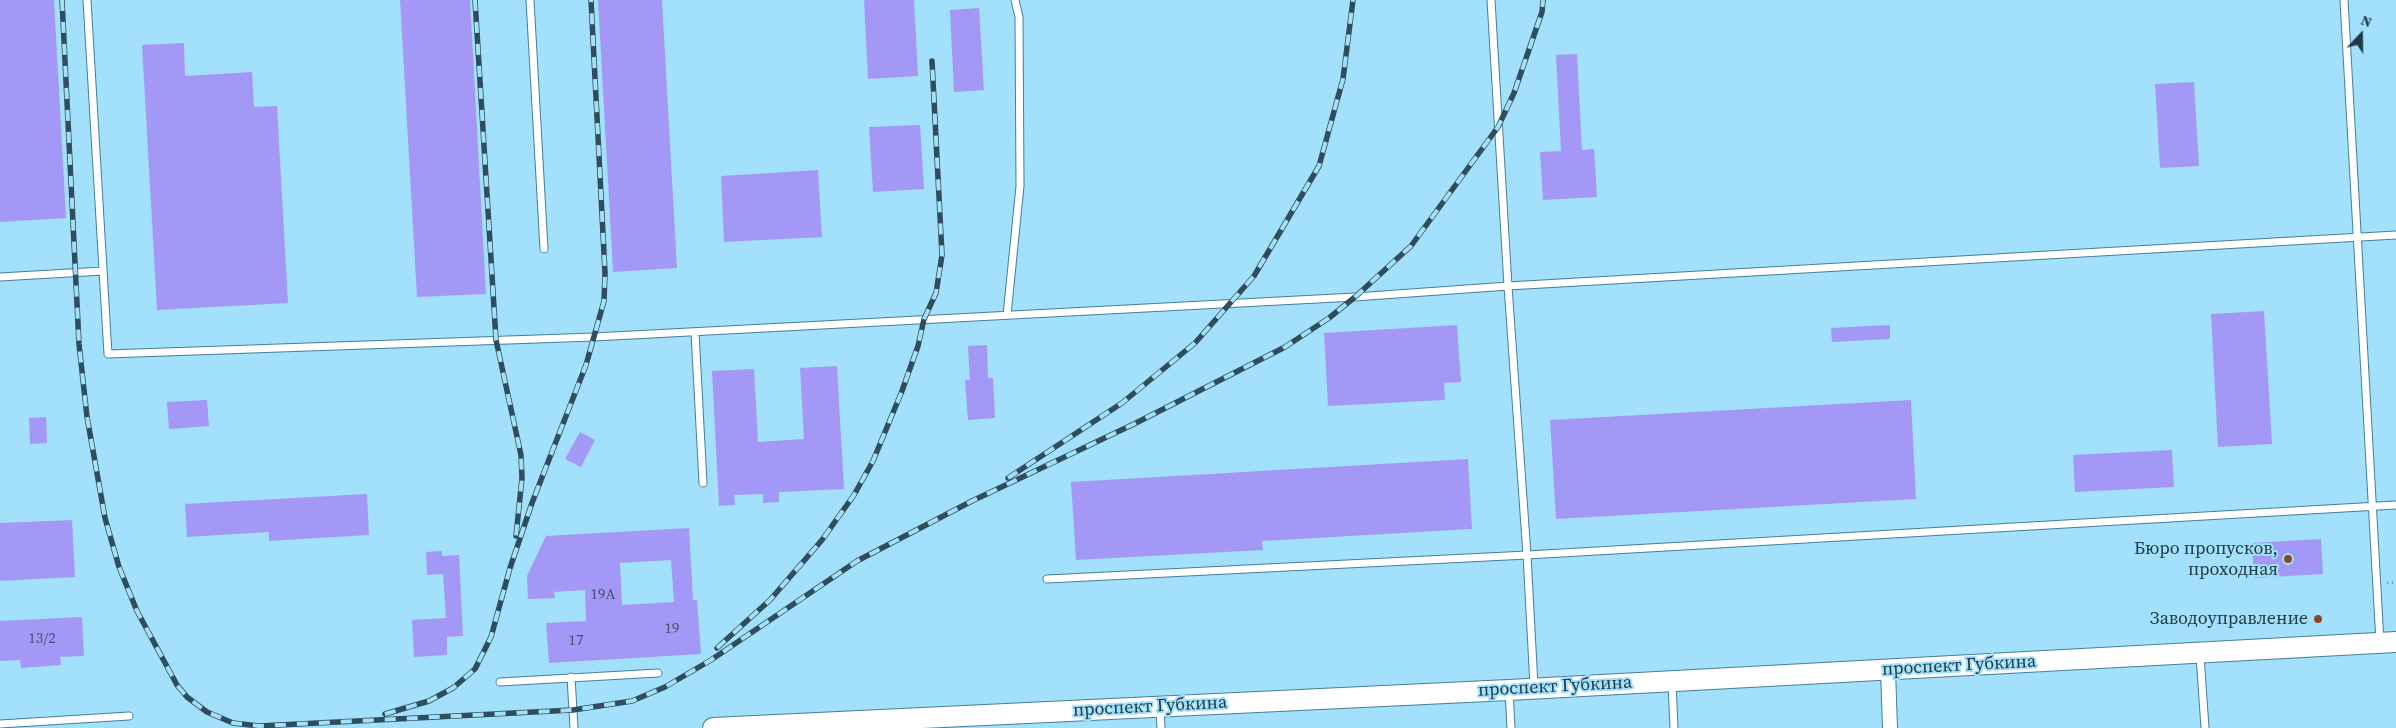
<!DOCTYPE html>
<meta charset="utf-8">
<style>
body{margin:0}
#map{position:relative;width:2396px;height:728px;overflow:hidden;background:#a2e0fc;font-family:"Source Serif 4",serif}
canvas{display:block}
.north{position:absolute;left:2336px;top:10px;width:50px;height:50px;-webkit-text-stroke:4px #a2e0fc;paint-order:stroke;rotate:21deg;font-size:14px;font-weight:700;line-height:20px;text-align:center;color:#203a45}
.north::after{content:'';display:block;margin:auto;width:18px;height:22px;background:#203a45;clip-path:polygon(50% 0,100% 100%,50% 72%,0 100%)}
</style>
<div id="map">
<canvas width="2396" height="728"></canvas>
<div class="north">N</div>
</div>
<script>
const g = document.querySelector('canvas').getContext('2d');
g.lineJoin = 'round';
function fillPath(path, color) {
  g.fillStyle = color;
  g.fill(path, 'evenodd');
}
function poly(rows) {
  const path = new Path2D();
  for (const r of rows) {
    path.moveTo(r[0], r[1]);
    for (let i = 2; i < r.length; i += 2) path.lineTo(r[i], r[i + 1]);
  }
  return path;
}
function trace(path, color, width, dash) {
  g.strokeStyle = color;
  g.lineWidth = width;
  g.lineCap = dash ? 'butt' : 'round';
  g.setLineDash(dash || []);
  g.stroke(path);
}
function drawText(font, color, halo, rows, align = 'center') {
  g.font = font + ' "Source Serif 4",serif';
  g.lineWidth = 4;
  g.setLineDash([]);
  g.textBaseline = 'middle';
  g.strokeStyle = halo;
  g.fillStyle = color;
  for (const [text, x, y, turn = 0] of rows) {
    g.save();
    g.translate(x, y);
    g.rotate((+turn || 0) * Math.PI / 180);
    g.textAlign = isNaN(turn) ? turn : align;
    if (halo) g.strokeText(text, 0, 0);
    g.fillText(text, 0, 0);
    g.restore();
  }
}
fillPath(poly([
 [0,0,54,0,66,218,0,222],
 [400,0,470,0,486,294,417,297],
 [598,0,662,0,677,268,613,272],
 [864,0,914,0,918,76,868,79],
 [979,8,984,90,954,92,950,10],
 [184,43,185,76,252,72,254,107,277,106,288,303,157,310,142,45],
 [1577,54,1582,150,1594,149,1597,197,1543,200,1540,152,1561,151,1556,55],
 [2194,82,2199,166,2160,168,2155,84],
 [920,125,924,189,873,192,869,127],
 [818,170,822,237,724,242,721,176],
 [2264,311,2272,444,2218,447,2211,314],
 [1457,325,1461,382,1444,383,1445,400,1328,406,1324,333],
 [1890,325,1890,339,1832,342,1831,328],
 [987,345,988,378,993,378,995,418,968,420,965,380,970,380,968,346],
 [837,366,844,489,779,492,779,502,763,503,763,494,734,495,735,505,719,506,712,371,754,369,758,442,804,439,800,368],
 [207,400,209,426,169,429,167,402],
 [1911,400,1916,499,1556,519,1550,420],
 [46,417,47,443,30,444,29,418],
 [580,432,595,440,581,467,565,459],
 [2172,450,2174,487,2075,492,2073,455],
 [1468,459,1472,529,1262,541,1263,550,1076,560,1071,482],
 [367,494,369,535,269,541,269,532,187,537,185,504],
 [72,520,75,577,0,581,0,523],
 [689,528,693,600,697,600,701,654,549,663,546,623,586,621,585,590,554,592,555,598,528,599,527,576,546,536],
 [671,560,674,602,622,605,620,563],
 [2321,539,2323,574,2254,578,2252,543],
 [442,551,442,556,459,555,463,636,447,637,447,655,414,657,412,620,446,618,443,574,427,575,426,552],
 [82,617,84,656,60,657,61,665,21,668,20,660,0,661,0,621]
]), '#a398f6');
const lane = poly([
 [87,0,108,354,594,337,1355,297,1508,286,2396,235],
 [530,0,544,249],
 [1491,0,1508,286,1527,555,1534,686],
 [2344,0,2380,642],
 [0,277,103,271],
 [1007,315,1020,186,1019,17,1015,0],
 [695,332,703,483],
 [1047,579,1527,555,2396,505],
 [2200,655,2205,728],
 [571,677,574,728],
 [500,682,658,673],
 [1672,682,1674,728],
 [1509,690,1511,728],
 [1160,709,1161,728],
 [0,724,129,716]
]);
const street = poly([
 [1888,670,1890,728]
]);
const secondary = poly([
 [713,728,1509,690,2396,642]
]);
trace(lane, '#437f98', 9);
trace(street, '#437f98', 16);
trace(secondary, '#437f98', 22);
trace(poly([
 [2387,583,2396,582]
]), '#6d9cb1', 3, [1, 4]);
trace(lane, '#fff', 7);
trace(street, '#fff', 14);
trace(secondary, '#fff', 20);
const rail = poly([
 [62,0,79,344,87,417,105,518,119,567,137,611,177,685,187,697,207,712,233,723,259,726,573,710,632,701,665,687,711,660,857,561,972,501,1134,424,1285,347,1329,318,1355,297,1411,246,1498,127,1514,93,1542,12,1543,0],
 [475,0,496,340,521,455,522,478,516,536],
 [1008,478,1122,403,1195,343,1254,276,1319,166,1343,79,1353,0],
 [717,648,770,600,822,540,854,495,873,461,902,391,918,346,924,319,936,293,942,255,932,61],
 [385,714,429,701,453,688,475,669,491,637,510,568,532,503,586,365,604,301,605,273,591,0]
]);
trace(rail, '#2f4d5a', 5.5);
trace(rail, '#a2e0fc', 4, [11]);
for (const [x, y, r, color] of [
 [2288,559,5,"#8d4820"],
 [2318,619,5,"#8d4820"]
]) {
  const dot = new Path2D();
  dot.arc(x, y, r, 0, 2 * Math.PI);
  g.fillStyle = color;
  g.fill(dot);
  trace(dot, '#a2e0fc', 2);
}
drawText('15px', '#415271', null, [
 ["19А",603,595],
 ["19",672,629],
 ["13/2",42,639],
 ["17",576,641]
]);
drawText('18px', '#203a45', '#a2e0fc', [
 ["Бюро пропусков,",2278,549],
 ["проходная",2278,570],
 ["Заводоуправление",2308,619]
], 'right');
drawText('18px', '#203a45', '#a2e0fc', [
 ["проспект Губкина",1959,666,-3],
 ["проспект Губкина",1555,687,-3],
 ["проспект Губкина",1150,707,-3]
]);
</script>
